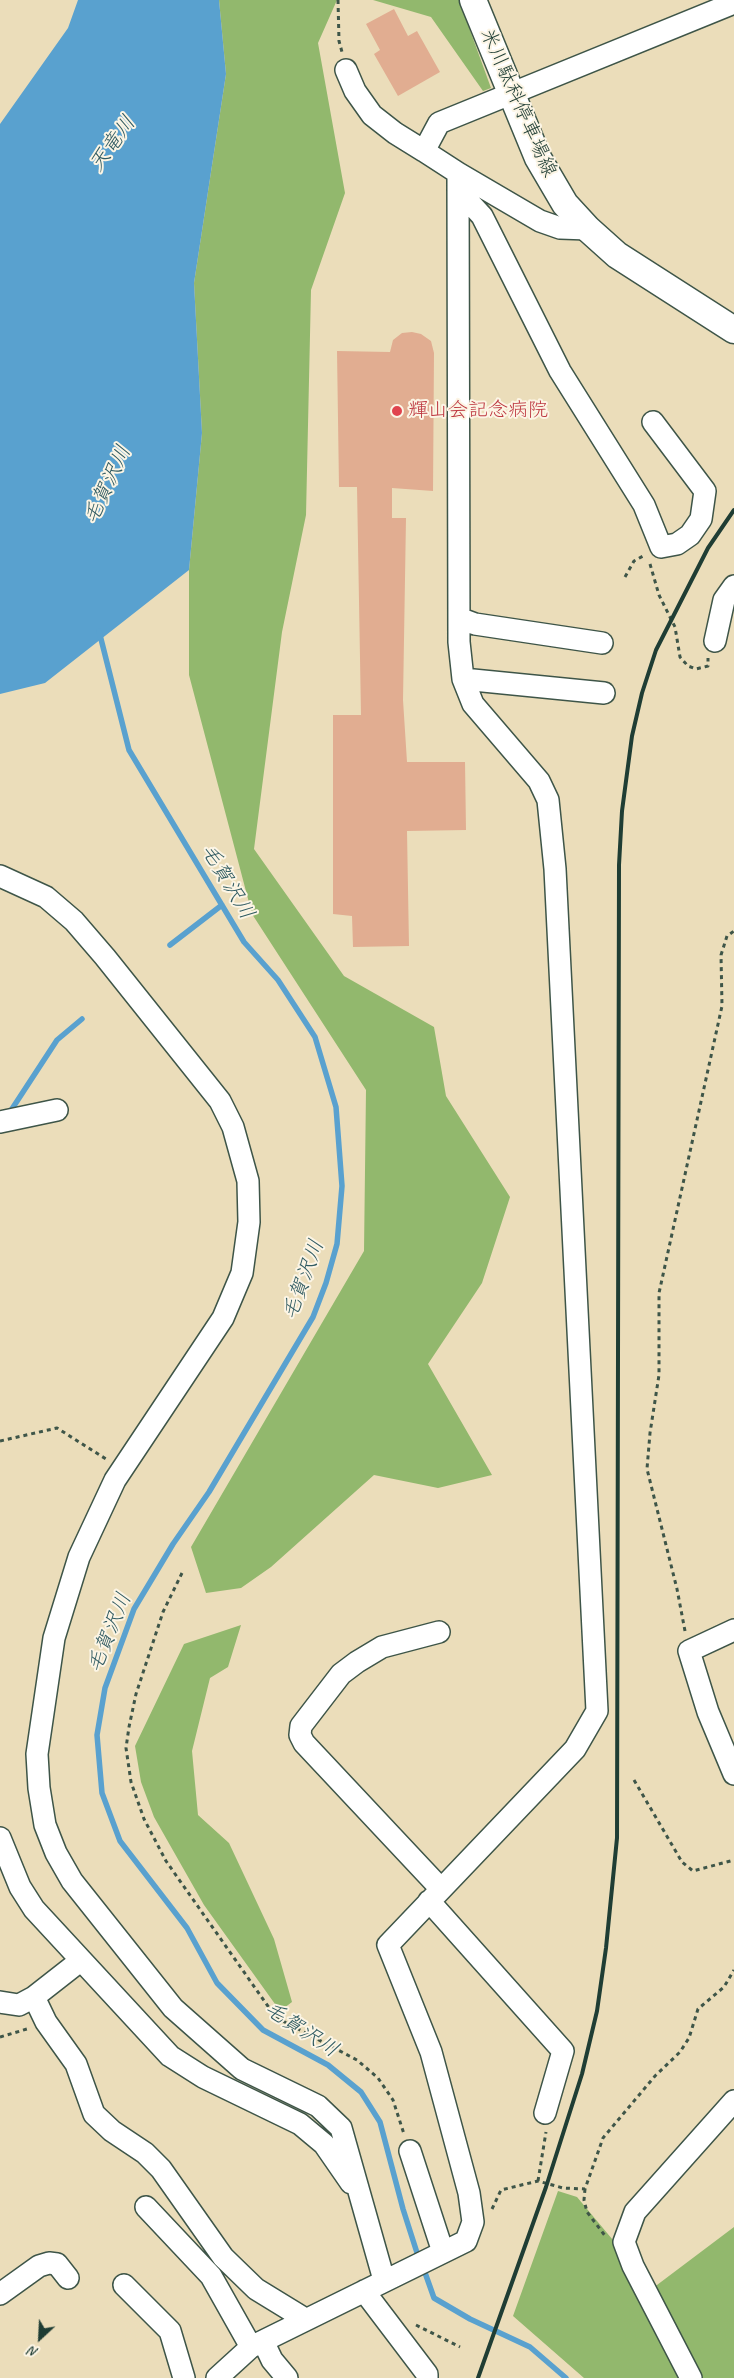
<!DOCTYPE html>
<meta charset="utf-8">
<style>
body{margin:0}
#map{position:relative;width:734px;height:2378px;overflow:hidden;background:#ebddba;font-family:Caveat,sans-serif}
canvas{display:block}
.north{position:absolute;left:15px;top:2313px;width:50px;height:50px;-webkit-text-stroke:4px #fcf5e5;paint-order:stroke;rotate:205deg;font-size:14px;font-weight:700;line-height:20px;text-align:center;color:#1f3d34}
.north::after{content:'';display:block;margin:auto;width:18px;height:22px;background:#1f3d34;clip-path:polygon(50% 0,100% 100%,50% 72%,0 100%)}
</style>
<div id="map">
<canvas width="734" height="2378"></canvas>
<div class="north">N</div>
</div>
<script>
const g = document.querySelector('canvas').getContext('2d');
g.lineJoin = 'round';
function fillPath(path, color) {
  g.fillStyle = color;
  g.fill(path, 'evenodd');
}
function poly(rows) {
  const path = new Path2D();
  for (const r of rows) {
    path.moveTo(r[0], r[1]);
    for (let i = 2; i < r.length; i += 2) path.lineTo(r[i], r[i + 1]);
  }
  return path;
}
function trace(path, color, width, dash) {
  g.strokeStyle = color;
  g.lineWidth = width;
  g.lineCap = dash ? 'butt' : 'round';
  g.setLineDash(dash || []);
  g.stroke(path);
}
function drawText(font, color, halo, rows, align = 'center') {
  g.font = font + ' Caveat,"Klee One",sans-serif';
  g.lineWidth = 4;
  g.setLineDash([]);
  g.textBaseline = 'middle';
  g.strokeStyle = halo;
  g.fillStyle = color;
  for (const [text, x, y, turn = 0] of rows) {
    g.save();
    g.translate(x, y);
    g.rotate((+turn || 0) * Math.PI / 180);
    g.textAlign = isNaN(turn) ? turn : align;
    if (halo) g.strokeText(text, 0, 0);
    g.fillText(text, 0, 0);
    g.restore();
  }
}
fillPath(poly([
 [219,0,337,0,318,43,345,193,311,290,306,515,282,632,254,849,344,976,434,1027,446,1096,510,1197,482,1283,428,1364,492,1475,438,1488,374,1475,271,1567,241,1588,206,1593,191,1547,364,1251,366,1090,252,914,189,675,189,570,202,433,194,283,226,74],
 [373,0,459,0,491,88,483,91,431,17],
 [241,1625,228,1667,210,1678,192,1751,198,1815,229,1843,274,1939,292,2002,280,2011,204,1905,154,1817,141,1782,135,1746,184,1644],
 [558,2191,577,2197,653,2288,734,2227,734,2378,584,2378,513,2316]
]), '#92b86d');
fillPath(poly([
 [78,0,219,0,226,74,194,283,202,433,189,570,45,683,0,694,0,124,68,28]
]), '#59a1cf');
trace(poly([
 [99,631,129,750,244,942,278,980,315,1037,336,1107,342,1186,337,1244,326,1283,313,1317,209,1492,173,1544,134,1609,105,1688,97,1735,102,1793,120,1841,187,1928,217,1983,263,2030,328,2065,361,2092,380,2122,403,2209,419,2259],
 [170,945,222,905],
 [8,1115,57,1040,82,1019],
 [423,2267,434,2298,470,2319,530,2347,566,2378]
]), '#59a1cf', 5.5);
fillPath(poly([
 [394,9,408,36,417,31,440,72,398,96,374,54,380,50,366,24],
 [412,332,421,334,431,341,434,353,433,491,392,488,392,518,406,518,403,700,407,762,465,762,466,830,407,831,409,946,353,947,352,916,333,914,333,715,361,715,357,487,339,487,337,351,390,352,393,340,402,333]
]), '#e1ad91');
const minor = poly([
 [346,70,355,91,372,115,395,133,424,151],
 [458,173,540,221,560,228,588,229],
 [458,190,482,216,560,371,644,505,661,547,677,544,690,535,701,519,705,491,653,422],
 [459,618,475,624,602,643],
 [715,641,724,600,734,586],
 [463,679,604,693],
 [0,876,46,897,74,921,105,957,220,1101,233,1127,248,1181,249,1222,242,1273,223,1318,115,1480,79,1557,54,1638,37,1754,39,1788,45,1825,56,1853,72,1881,173,2008,242,2069,318,2106,341,2128,384,2280],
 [0,1122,57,1110],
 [734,1630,689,1651,708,1712,734,1774],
 [439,1632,382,1647,357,1662,341,1674,301,1726,300,1735,304,1743,441,1889],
 [0,1838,20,1887,34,1909,170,2056,203,2077,300,2124,324,2144,351,2183],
 [429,1901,563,2051,545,2113],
 [34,1997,46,2022,76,2064,94,2114,112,2131,145,2153,161,2169,223,2257,256,2289,305,2319],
 [0,2002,19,2005,34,1997,80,1961],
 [410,2151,443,2252],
 [146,2207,211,2276,251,2347],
 [124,2285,170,2331,184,2378],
 [364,2291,427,2374,427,2378],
 [0,2294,39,2266,49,2263,57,2264,68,2278],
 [263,2341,272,2360,287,2378],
 [217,2378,251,2347,466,2241,473,2222,469,2193,431,2052,388,1945,575,1749,597,1711,555,869,548,800,539,781,473,704,463,679,459,642,458,173,424,151,439,123,734,3],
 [691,2378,633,2266,624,2242,635,2212,734,2101]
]);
const major = poly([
 [473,0,538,158,565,204,588,229,617,255,734,330]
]);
trace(minor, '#3e5548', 24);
trace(major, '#3e5548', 29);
trace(poly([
 [338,0,339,41,342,52],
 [650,564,659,595,675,627,680,657,688,666,696,669,708,666,708,658],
 [625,577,634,561,645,555],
 [0,1441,57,1428,106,1459],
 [182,1573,163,1612,136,1694,129,1727,126,1748,131,1782,144,1819,166,1861,272,2012,281,2020,357,2060,378,2078,393,2100,404,2134],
 [685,1631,677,1589,647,1469,650,1433,659,1375,659,1293,722,1006,721,955,727,936,734,931],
 [634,1780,682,1862,693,1871,734,1860],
 [0,2037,27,2029],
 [538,2181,546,2132],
 [585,2189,584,2200,587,2212,606,2237],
 [492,2209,501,2190,538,2181,563,2188,585,2189,603,2138,655,2076,680,2052,689,2038,698,2009,724,1987,734,1970],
 [416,2325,460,2347]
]), '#3e5548', 3, [4, 4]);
trace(minor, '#fff', 21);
trace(major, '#fff', 26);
trace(poly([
 [478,2378,546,2187,582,2074,597,2011,606,1948,617,1838,619,865,622,811,632,736,642,693,656,650,708,548,734,510]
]), '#1f3d34', 4);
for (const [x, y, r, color] of [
 [397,411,6,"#e0444e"]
]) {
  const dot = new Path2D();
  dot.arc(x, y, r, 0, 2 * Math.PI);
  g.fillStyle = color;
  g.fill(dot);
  trace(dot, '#fcf5e5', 2);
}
drawText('20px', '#1f3d34', '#fcf5e5', [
 ["米川駄科停車場線",518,103,66]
]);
drawText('20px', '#be3a42', '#fcf5e5', [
 ["輝山会記念病院",408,411]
], 'left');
drawText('italic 21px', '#305b62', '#fcf5e5', [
 ["天竜川",113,144,-54],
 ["毛賀沢川",108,485,-65],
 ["毛賀沢川",227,882,59],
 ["毛賀沢川",304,1280,-70],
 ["毛賀沢川",110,1633,-68],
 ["毛賀沢川",301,2030,33]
]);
</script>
